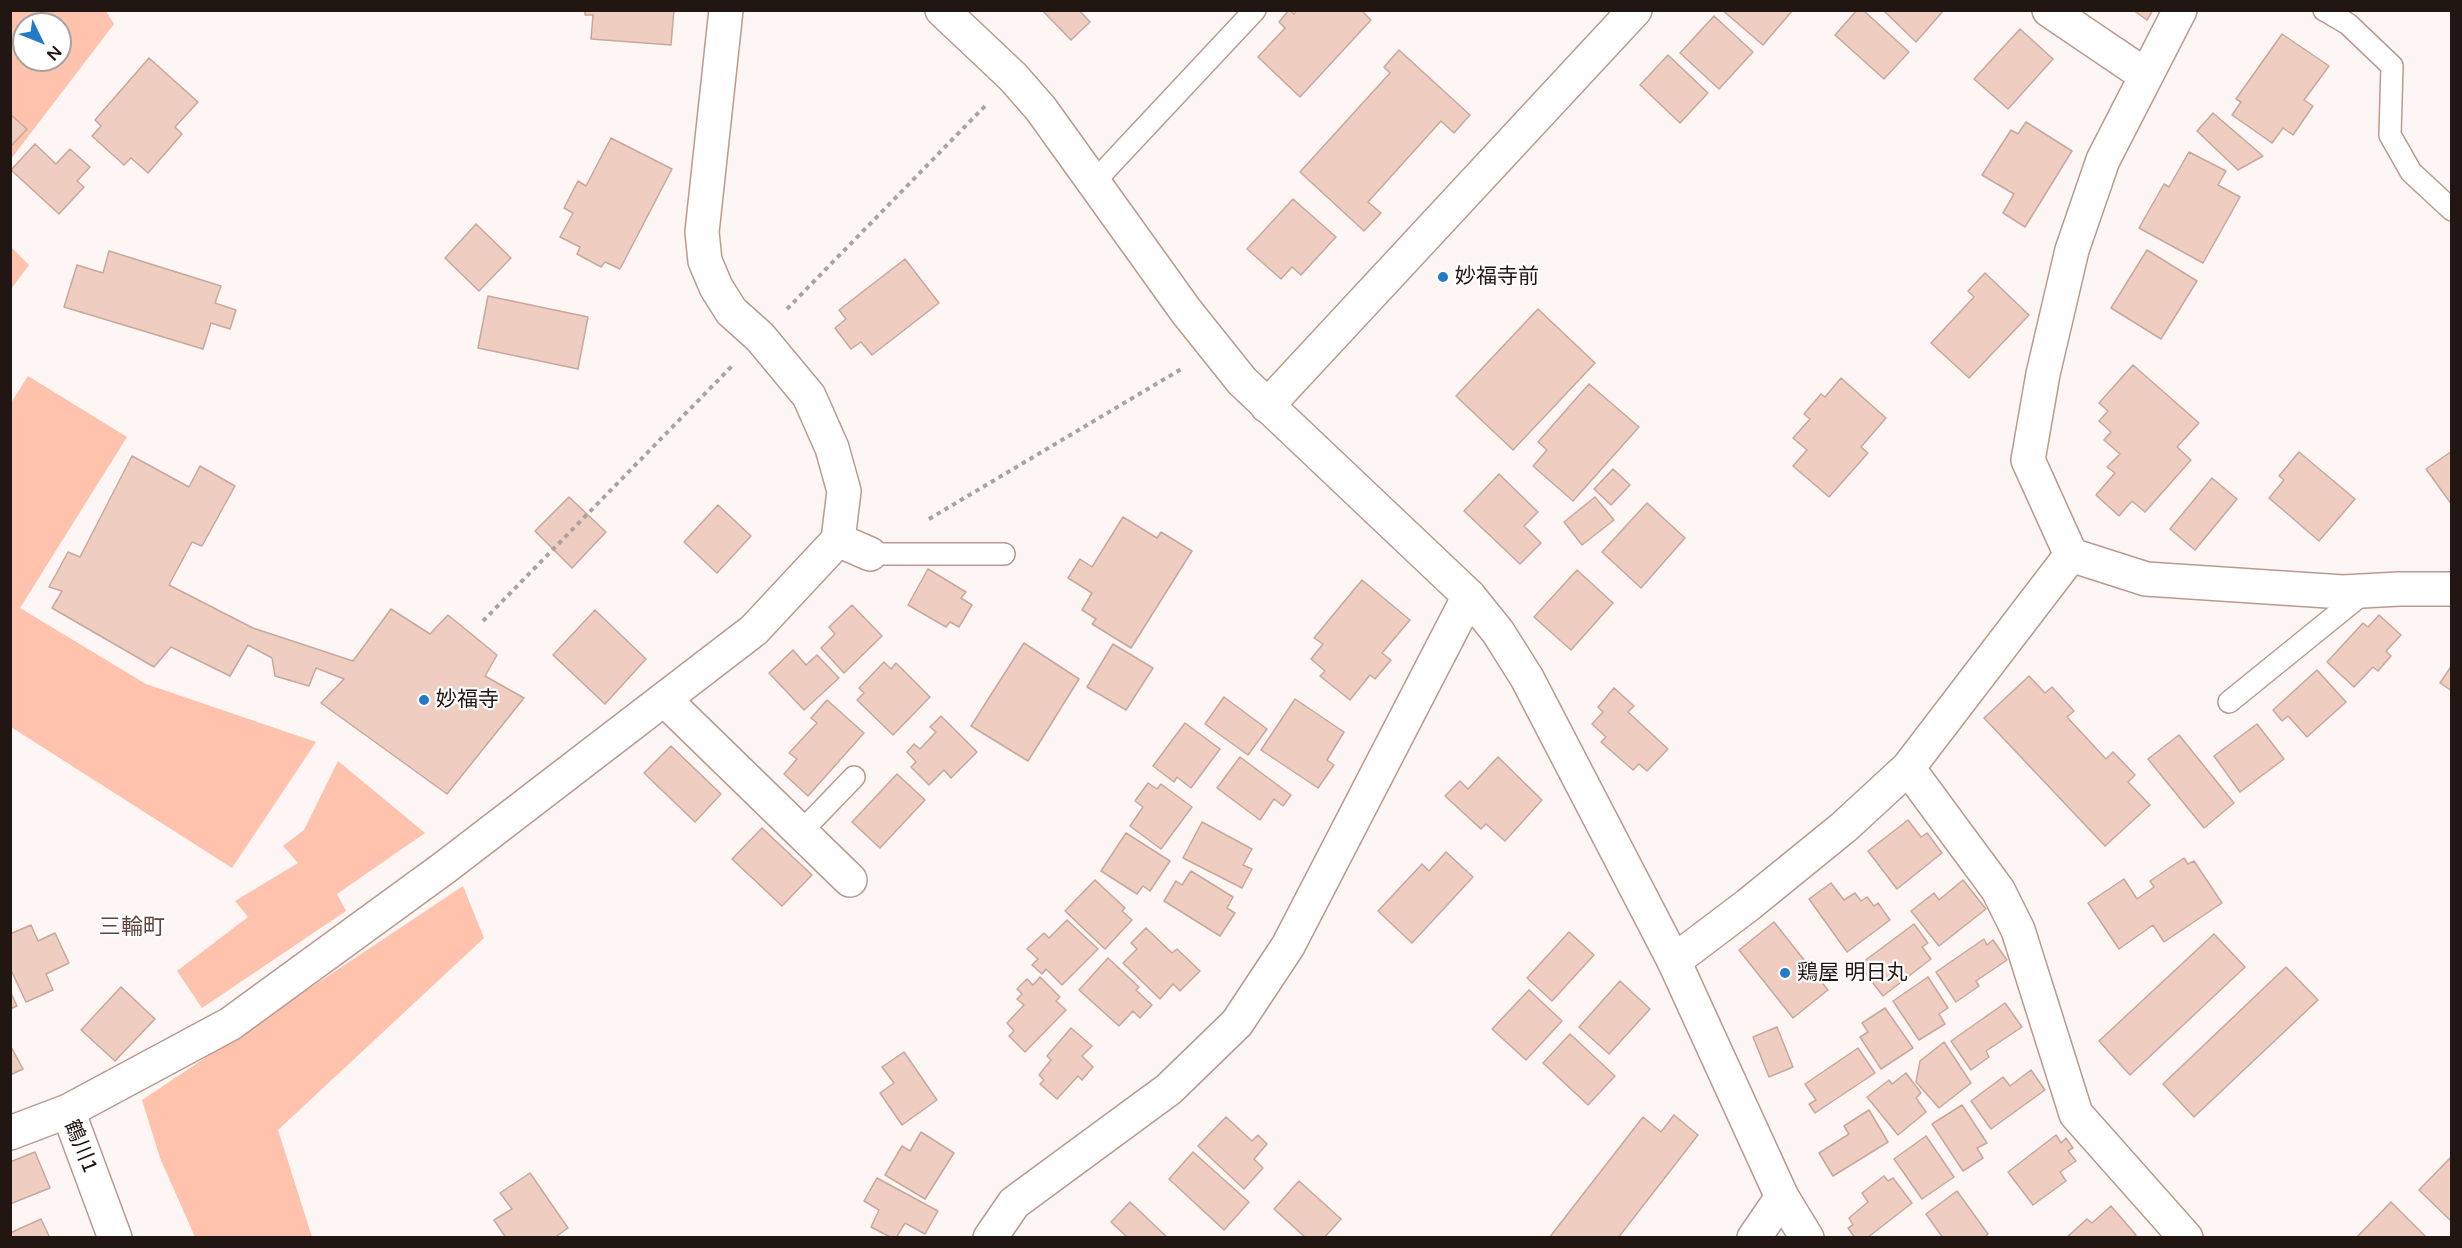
<!DOCTYPE html>
<meta charset="utf-8">
<style>
body{margin:0}
#map{position:relative;width:2462px;height:1248px;overflow:hidden;background:#fef6f4;font-family:"Varela Round",sans-serif}
canvas{display:block}
.frame{position:absolute;inset:0;border:12px solid #221612;pointer-events:none}
.north{position:absolute;left:12px;top:12px;width:60px;height:60px;box-sizing:border-box;background:#fff;border:2px solid #a7a2a0;border-radius:50%;rotate:133deg;font-size:16px;font-weight:700;line-height:24px;text-align:center;color:#221612}
.north::after{content:'';display:block;margin:auto;width:21px;height:27px;background:#237bc8;clip-path:polygon(50% 0,100% 100%,50% 72%,0 100%)}
</style>
<div id="map">
<canvas width="2462" height="1248"></canvas>
<div class="frame"></div>
<div class="north">N</div>
</div>
<script>
const g = document.querySelector('canvas').getContext('2d');
g.lineJoin = 'round';
function fillPath(path, color) {
  g.fillStyle = color;
  g.fill(path, 'evenodd');
}
function poly(rows) {
  const path = new Path2D();
  for (const r of rows) {
    path.moveTo(r[0], r[1]);
    for (let i = 2; i < r.length; i += 2) path.lineTo(r[i], r[i + 1]);
  }
  return path;
}
function trace(path, color, width, dash) {
  g.strokeStyle = color;
  g.lineWidth = width;
  g.lineCap = dash ? 'butt' : 'round';
  g.setLineDash(dash || []);
  g.stroke(path);
}
function drawText(font, color, halo, rows, align = 'center') {
  g.font = font + ' "Varela Round","Noto Sans JP",sans-serif';
  g.lineWidth = 4.5;
  g.setLineDash([]);
  g.textBaseline = 'middle';
  g.strokeStyle = halo;
  g.fillStyle = color;
  for (const [text, x, y, turn = 0] of rows) {
    g.save();
    g.translate(x, y);
    g.rotate((+turn || 0) * Math.PI / 180);
    g.textAlign = isNaN(turn) ? turn : align;
    if (halo) g.strokeText(text, 0, 0);
    g.fillText(text, 0, 0);
    g.restore();
  }
}
fillPath(poly([
 [11,11,106,11,114,24,11,159],
 [24,24,60,24,60,60,24,60],
 [11,247,29,265,11,289,10,289],
 [28,376,127,437,20,608,146,684,316,742,232,868,11,727,11,403],
 [338,761,425,833,337,894,346,911,202,1008,177,971,248,917,235,901,298,863,283,846,304,830],
 [463,886,484,938,278,1130,312,1237,195,1237,160,1158,142,1100]
]), '#fec2ad');
const building = poly([
 [585,10,674,10,671,45,591,39,593,15,585,15,585,10],
 [1042,10,1079,10,1090,22,1071,40,1042,10],
 [1289,10,1294,14,1297,10,1361,10,1371,20,1300,97,1258,57,1285,28,1279,22,1289,10],
 [1722,10,1791,10,1792,11,1763,45,1722,10],
 [1857,10,1863,10,1909,52,1884,79,1835,35,1857,10],
 [1883,10,1944,10,1916,42,1883,10],
 [2133,10,2153,10,2147,20,2133,10],
 [1714,16,1753,52,1719,89,1680,53,1714,16],
 [2020,29,2053,59,2008,109,1974,79,2020,29],
 [2282,34,2329,66,2304,100,2313,106,2293,135,2283,128,2272,143,2232,115,2241,102,2236,99,2282,34],
 [1399,50,1470,115,1454,133,1441,121,1368,202,1381,213,1364,231,1300,172,1390,73,1384,67,1399,50],
 [1668,55,1708,93,1680,123,1640,85,1668,55],
 [149,58,198,102,175,127,182,134,148,173,131,158,124,165,92,136,101,126,95,120,149,58],
 [2213,113,2263,156,2238,170,2197,131,2213,113],
 [10,114,27,129,10,147,10,114],
 [2026,122,2072,151,2025,227,2003,213,2014,194,1982,175,2011,130,2018,134,2026,122],
 [611,138,672,169,620,269,605,262,601,267,577,254,580,247,560,237,573,213,564,208,578,181,586,186,611,138],
 [35,144,56,164,70,149,90,167,77,181,84,187,59,214,11,170,35,144],
 [2189,152,2226,171,2218,185,2240,197,2203,263,2139,228,2164,184,2169,187,2189,152],
 [1293,199,1336,237,1301,275,1292,267,1281,279,1247,249,1293,199],
 [476,224,511,258,479,291,445,258,476,224],
 [2147,250,2197,281,2161,339,2111,308,2147,250],
 [109,251,221,286,215,303,236,310,230,329,211,323,203,349,64,307,77,265,103,273,109,251],
 [905,259,939,303,872,355,861,342,851,349,835,328,846,319,839,310,905,259],
 [1985,273,2029,315,1969,378,1931,343,1974,297,1968,291,1985,273],
 [488,296,588,317,578,369,478,348,488,296],
 [1538,309,1595,363,1513,450,1456,396,1538,309],
 [2133,365,2199,423,2177,447,2191,460,2145,512,2132,501,2119,516,2096,495,2115,473,2107,467,2120,454,2104,440,2111,432,2099,421,2108,411,2099,403,2133,365],
 [1841,378,1886,418,1861,447,1868,453,1829,497,1793,466,1807,450,1793,438,1810,419,1804,414,1821,394,1825,397,1841,378],
 [1589,384,1639,427,1573,501,1533,466,1547,450,1538,442,1589,384],
 [2452,451,2452,505,2426,469,2452,451],
 [2299,452,2355,499,2319,541,2269,498,2284,480,2279,476,2299,452],
 [132,456,189,487,200,466,235,486,202,546,192,542,169,585,253,628,353,661,391,609,430,634,448,615,497,655,485,676,524,698,447,794,321,703,344,679,316,668,309,686,275,676,272,658,248,645,230,676,171,647,154,667,52,608,62,591,49,587,68,552,80,557,132,456],
 [1613,469,1630,485,1611,505,1594,489,1613,469],
 [1499,474,1538,512,1524,526,1541,543,1520,564,1464,511,1499,474],
 [2212,478,2237,499,2195,550,2170,529,2212,478],
 [569,497,606,532,572,568,535,531,569,497],
 [1595,497,1614,520,1582,545,1564,522,1595,497],
 [1647,503,1685,538,1641,588,1602,552,1647,503],
 [718,505,751,536,717,573,684,542,718,505],
 [1123,517,1157,538,1161,532,1192,551,1131,648,1092,624,1096,619,1082,610,1092,593,1068,578,1080,559,1092,567,1123,517],
 [928,569,966,592,961,598,972,605,959,627,950,622,946,627,908,605,928,569],
 [1577,570,1613,603,1571,650,1534,617,1577,570],
 [1362,580,1410,620,1382,653,1391,660,1375,679,1370,675,1350,700,1320,676,1325,671,1311,659,1323,644,1314,638,1362,580],
 [852,605,882,636,844,673,821,648,835,634,829,627,852,605],
 [595,610,646,659,605,704,553,655,595,610],
 [2379,615,2401,635,2386,651,2391,656,2378,671,2373,667,2354,687,2327,662,2363,623,2368,627,2379,615],
 [1024,643,1079,679,1028,761,971,726,1024,643],
 [1113,644,1153,668,1126,710,1087,687,1113,644],
 [793,650,806,665,817,655,839,678,804,710,769,673,793,650],
 [884,662,891,669,896,663,930,697,893,735,857,700,864,693,859,688,884,662],
 [2452,665,2452,691,2440,683,2452,665],
 [2317,670,2346,702,2307,737,2288,716,2282,721,2273,710,2317,670],
 [2029,676,2045,693,2052,687,2074,711,2067,717,2106,759,2113,752,2135,775,2128,782,2150,805,2105,846,1984,718,2029,676],
 [1614,688,1634,706,1628,712,1668,749,1647,771,1639,764,1633,770,1601,742,1606,737,1592,724,1603,712,1598,707,1614,688],
 [1224,697,1267,729,1248,755,1205,724,1224,697],
 [1295,699,1344,732,1327,760,1334,765,1318,788,1261,750,1295,699],
 [827,700,864,733,808,796,784,774,797,759,789,753,817,723,811,718,827,700],
 [941,716,977,752,951,778,944,770,929,785,911,767,916,762,907,752,914,744,920,749,936,732,930,727,941,716],
 [1185,723,1220,749,1191,788,1177,777,1174,782,1153,766,1185,723],
 [2257,724,2284,759,2240,792,2214,756,2257,724],
 [2179,735,2234,803,2204,828,2148,759,2179,735],
 [671,746,721,794,695,822,644,773,671,746],
 [1240,757,1291,795,1283,806,1274,799,1260,820,1217,788,1240,757],
 [1498,757,1542,800,1505,841,1486,824,1481,829,1445,796,1460,781,1468,789,1498,757],
 [897,774,925,800,880,848,852,822,897,774],
 [1148,783,1157,789,1161,784,1192,807,1161,849,1130,826,1143,807,1135,801,1148,783],
 [1908,820,1921,837,1927,833,1942,853,1897,889,1868,851,1908,820],
 [1202,822,1252,849,1243,865,1252,869,1242,888,1183,858,1202,822],
 [762,828,812,875,782,906,732,859,762,828],
 [1126,833,1170,861,1150,891,1143,886,1137,894,1101,871,1126,833],
 [1446,852,1473,877,1412,943,1378,911,1422,864,1429,871,1446,852],
 [2184,858,2188,864,2194,861,2222,903,2164,942,2153,925,2119,949,2088,903,2124,879,2137,899,2154,887,2150,881,2184,858],
 [1191,871,1233,897,1227,908,1235,913,1220,936,1164,901,1176,881,1182,885,1191,871],
 [1095,880,1125,908,1122,911,1132,920,1105,949,1065,911,1095,880],
 [1963,880,1986,909,1939,946,1911,911,1934,893,1939,900,1963,880],
 [1831,883,1844,900,1855,893,1861,901,1867,897,1874,906,1878,903,1890,920,1847,952,1809,899,1831,883],
 [1067,920,1098,949,1062,985,1046,969,1042,974,1032,965,1038,959,1027,949,1044,933,1049,938,1067,920],
 [1774,922,1828,990,1793,1018,1739,950,1774,922],
 [1914,924,1928,943,1922,947,1931,959,1883,996,1859,965,1914,924],
 [31,925,38,941,55,933,69,963,46,974,53,990,26,1002,10,968,10,934,31,925],
 [1146,928,1172,953,1177,949,1200,971,1180,991,1173,984,1160,999,1123,963,1137,949,1131,943,1146,928],
 [1569,932,1594,955,1552,1001,1527,978,1569,932],
 [2214,934,2245,967,2130,1075,2099,1041,2214,934],
 [1984,939,1987,945,1993,940,2007,960,1976,981,1979,986,1956,1002,1936,972,1984,939],
 [1108,958,1139,987,1136,990,1152,1005,1140,1018,1133,1011,1119,1026,1079,990,1108,958],
 [2286,967,2318,1000,2194,1117,2163,1084,2286,967],
 [1040,977,1060,997,1056,1001,1066,1010,1025,1052,1009,1036,1014,1031,1007,1023,1024,1005,1017,999,1022,994,1017,989,1027,979,1033,985,1040,977],
 [1928,977,1948,1008,1939,1014,1945,1024,1919,1040,1893,1001,1928,977],
 [1620,981,1650,1009,1609,1054,1579,1027,1620,981],
 [121,987,155,1019,115,1061,81,1030,121,987],
 [1529,990,1562,1021,1526,1060,1492,1029,1529,990],
 [10,991,17,1006,10,1009,10,991],
 [2005,1003,2022,1027,1986,1051,1989,1057,1971,1070,1951,1041,2005,1003],
 [1885,1008,1913,1048,1881,1069,1860,1037,1868,1032,1862,1023,1885,1008],
 [1777,1027,1793,1067,1769,1077,1753,1037,1777,1027],
 [1071,1028,1092,1046,1082,1056,1093,1067,1082,1080,1078,1076,1057,1099,1040,1084,1044,1080,1039,1075,1051,1060,1047,1056,1071,1028],
 [1570,1034,1615,1076,1588,1105,1543,1063,1570,1034],
 [1944,1042,1971,1083,1939,1108,1916,1082,1920,1061,1944,1042],
 [10,1045,23,1069,10,1075,10,1045],
 [1858,1048,1875,1073,1815,1113,1809,1104,1816,1100,1805,1084,1858,1048],
 [904,1052,937,1100,902,1125,880,1093,894,1083,882,1067,904,1052],
 [2031,1070,2045,1090,1991,1129,1971,1101,2003,1077,2010,1086,2031,1070],
 [1906,1073,1921,1093,1916,1098,1926,1112,1898,1135,1867,1097,1889,1080,1892,1084,1906,1073],
 [1962,1105,1987,1143,1977,1148,1983,1158,1963,1171,1932,1124,1962,1105],
 [1869,1110,1888,1142,1833,1176,1819,1153,1849,1134,1844,1126,1869,1110],
 [1674,1115,1698,1135,1618,1238,1549,1238,1643,1117,1661,1132,1674,1115],
 [1226,1117,1252,1141,1258,1135,1267,1144,1254,1159,1263,1168,1244,1189,1198,1146,1226,1117],
 [921,1132,954,1153,925,1199,885,1175,902,1146,910,1151,921,1132],
 [2056,1135,2061,1143,2066,1138,2073,1148,2068,1151,2076,1161,2060,1172,2066,1181,2033,1205,2008,1172,2056,1135],
 [1926,1136,1954,1177,1922,1199,1894,1159,1926,1136],
 [35,1152,50,1188,10,1204,10,1162,35,1152],
 [1193,1152,1249,1202,1224,1230,1169,1179,1193,1152],
 [2452,1156,2452,1221,2451,1221,2419,1190,2452,1156],
 [530,1173,568,1228,554,1238,506,1238,494,1220,512,1209,500,1193,530,1173],
 [1884,1176,1888,1181,1893,1178,1912,1203,1867,1238,1855,1238,1848,1228,1853,1225,1849,1218,1868,1202,1862,1193,1884,1176],
 [877,1178,938,1211,925,1234,905,1223,896,1238,892,1238,871,1227,879,1210,864,1201,877,1178],
 [1299,1181,1341,1219,1324,1238,1306,1238,1274,1209,1299,1181],
 [1957,1191,1988,1234,1984,1238,1943,1238,1926,1214,1957,1191],
 [1130,1202,1168,1238,1128,1238,1111,1222,1130,1202],
 [2391,1202,2426,1237,2426,1238,2356,1238,2391,1202],
 [2111,1206,2136,1235,2133,1238,2066,1238,2087,1219,2092,1223,2111,1206],
 [41,1219,50,1238,10,1238,10,1233,41,1219]
]);
fillPath(building, '#efcdc1');
trace(building, '#c8a89c', 1.5);
const service = poly([
 [2324,10,2348,24,2392,66,2390,135,2411,172,2452,210],
 [1094,182,1255,10],
 [870,554,1004,554],
 [2229,702,2366,591],
 [801,832,854,777]
]);
const minor = poly([
 [2049,10,2145,75],
 [2180,10,2103,160,2072,250,2043,374,2028,460,2071,555,2146,579,2343,592,2399,589,2452,589],
 [838,540,870,554],
 [664,699,850,880],
 [1908,768,1998,890,2018,930,2076,1114,2186,1238],
 [1674,961,1748,905,1844,827,1908,768,2071,555],
 [68,1111,230,1024,444,868,754,630,838,540,844,491,832,448,809,396,760,337,731,311,716,287,705,261,702,232,726,10],
 [10,1133,68,1111,115,1238],
 [990,1238,1014,1203,1169,1089,1237,1023,1288,946,1469,596],
 [1754,1238,1782,1197]
]);
const tertiary = poly([
 [942,10,1013,77,1041,109,1186,311,1242,381,1469,596,1498,632,1527,678,1674,961,1782,1197,1807,1238],
 [1267,406,1635,10]
]);
trace(service, '#ba9a8f', 24);
trace(minor, '#ba9a8f', 36);
trace(tertiary, '#ba9a8f', 36);
trace(poly([
 [787,309,985,106],
 [929,519,1183,368],
 [483,621,732,366]
]), '#aca3a0', 4, [4.5, 4.5]);
trace(service, '#fff', 21);
trace(minor, '#fff', 33);
trace(tertiary, '#fff', 33);
for (const [x, y, r, color] of [
 [1443,277,6,"#237bc8"],
 [424,700,6,"#237bc8"],
 [1785,973,6,"#237bc8"]
]) {
  const dot = new Path2D();
  dot.arc(x, y, r, 0, 2 * Math.PI);
  g.fillStyle = color;
  g.fill(dot);
  trace(dot, '#fff', 2);
}
drawText('21px', '#221612', '#fff', [
 ["妙福寺前",1455,277],
 ["妙福寺",436,700],
 ["鶏屋 明日丸",1797,973]
], 'left');
drawText('21px', '#221612', '#fff', [
 ["鶴川1",80,1147,68]
]);
drawText('22px', '#5f443a', '#fff', [
 ["三輪町",132,928]
]);
</script>
